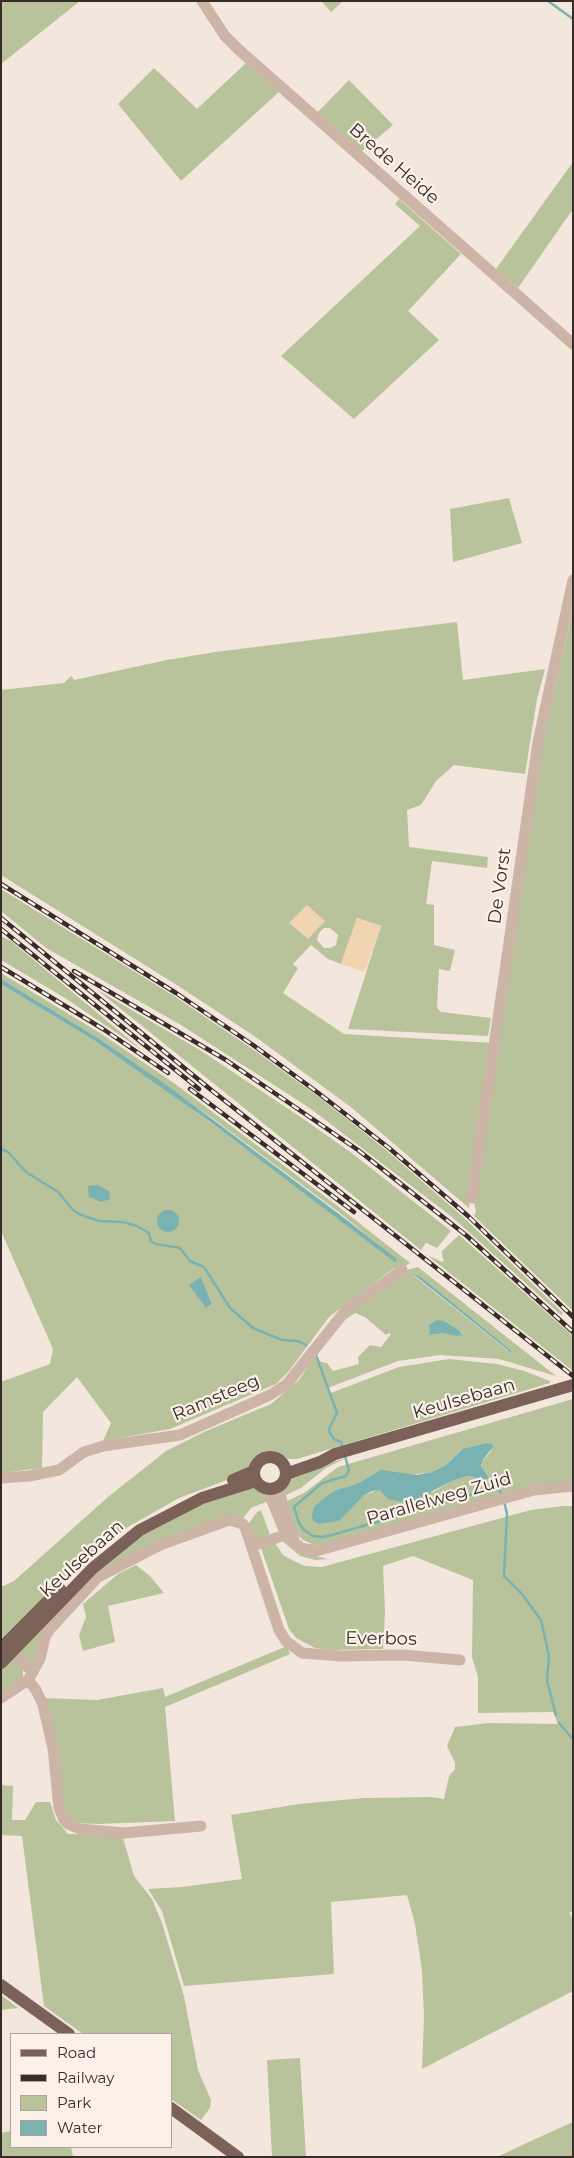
<!DOCTYPE html>
<style>
body{margin:0}
#map{position:relative;width:574px;height:2158px;overflow:hidden;background:#f3e6dc;font-family:Montserrat,sans-serif}
canvas{display:block}
.frame{position:absolute;inset:0;border:2px solid #382c28;pointer-events:none}
.legend{position:absolute;left:10px;top:2033px;width:162px;height:115px;box-sizing:border-box;background:#fbf1e9;border:1px solid #ada29c;margin:0;padding:6px 9px;list-style:none;font-size:15px;color:#382c28}
.legend li{display:flex;align-items:center;gap:10px;height:25px}
.legend b{width:25px;border:1px solid #ada29c}
</style>
<div id="map">
<canvas width="574" height="2158"></canvas>
<div class="frame"></div>
<ul class="legend">
<li><b style="height:6px;background:#7b6158"></b>Road</li>
<li><b style="height:6px;background:#382c28"></b>Railway</li>
<li><b style="height:14px;background:#b9c39b"></b>Park</li>
<li><b style="height:14px;background:#79b2b0"></b>Water</li>
</ul>
</div>
<script>
const g = document.querySelector('canvas').getContext('2d');
g.lineJoin = 'round';
function fillPath(path, color) {
  g.fillStyle = color;
  g.fill(path, 'evenodd');
}
function poly(rows) {
  const path = new Path2D();
  for (const r of rows) {
    if (r.length === 3) {
      path.moveTo(r[0] + r[2], r[1]);
      path.arc(r[0], r[1], r[2], 0, 2 * Math.PI);
      continue;
    }
    path.moveTo(r[0], r[1]);
    for (let i = 2; i < r.length; i += 2) path.lineTo(r[i], r[i + 1]);
  }
  return path;
}
function trace(path, color, width, dash) {
  g.strokeStyle = color;
  g.lineWidth = width;
  g.lineCap = dash ? 'butt' : 'round';
  g.setLineDash(dash || []);
  g.stroke(path);
}
function drawText(font, color, halo, rows, align = 'center') {
  g.font = font + ' Montserrat,sans-serif';
  g.lineWidth = 4.5;
  g.setLineDash([]);
  g.textBaseline = 'middle';
  g.strokeStyle = halo;
  g.fillStyle = color;
  for (const [text, x, y, turn = 0] of rows) {
    g.save();
    g.translate(x, y);
    g.rotate((+turn || 0) * Math.PI / 180);
    g.textAlign = isNaN(turn) ? turn : align;
    if (halo) g.strokeText(text, 0, 0);
    g.fillText(text, 0, 0);
    g.restore();
  }
}
fillPath(poly([
 [1,1,80,1,1,64],
 [321,1,343,1,331,12],
 [246,63,279,92,181,181,118,104,154,68,197,109],
 [349,80,393,125,361,152,317,113],
 [573,162,573,209,518,288,496,269],
 [399,199,461,254,408,311,439,340,354,419,281,356,420,226,395,204],
 [509,498,522,543,453,562,450,509],
 [573,607,573,1311,474,1216,476,1211,474,1202,541,752],
 [457,622,463,680,545,669,537,699,525,774,454,765,436,781,421,805,407,810,409,847,488,857,487,868,432,861,426,904,434,905,434,945,455,950,450,971,439,969,437,1008,441,1012,491,1018,488,1036,348,1029,381,926,357,918,341,964,328,959,311,945,293,964,298,968,283,993,344,1034,493,1043,469,1208,352,1108,257,1038,180,987,1,875,1,690,64,683,71,676,74,680,167,660,215,652],
 [324,928,330,928,338,935,336,945,330,948,324,948,317,940,319,933],
 [1,889,174,996,251,1048,315,1094,386,1150,462,1216,563,1313,561,1315,452,1217,311,1109,181,1025,46,948,1,911],
 [1,936,11,941,142,1050,65,998,1,960],
 [1,973,100,1033,174,1083,335,1204,410,1263,397,1272,394,1268,329,1317,289,1371,276,1384,170,1429,103,1441,111,1423,77,1377,43,1412,42,1468,1,1473,1,1382,50,1364,53,1349,1,1231,1,984,95,1041,165,1089,397,1260,340,1213,212,1118,98,1038,1,979],
 [201,1277,212,1304,206,1308],
 [96,989,203,1052,305,1120,353,1154,451,1231,437,1248,426,1243,421,1250],
 [459,1235,573,1336,573,1371,427,1255,442,1262,444,1260,442,1256,442,1251],
 [418,1267,556,1376,499,1359,440,1355,398,1361,328,1388,331,1393,399,1367,449,1359,497,1364,524,1371,550,1381,550,1383,297,1459,288,1459,273,1452,260,1455,243,1474,179,1498,128,1527,66,1575,1,1639,1,1587,14,1581,108,1497,166,1451,206,1431,271,1404,299,1380,315,1356,317,1361,327,1363,333,1371,359,1364,358,1357,370,1345,381,1347,391,1334,389,1333,386,1335,365,1317,355,1313,343,1321,341,1317,407,1270],
 [413,1275,421,1277,512,1351,508,1351],
 [437,1320,460,1331,462,1334,444,1333,430,1335],
 [573,1399,573,1482,332,1545,314,1545,303,1540,297,1534,285,1502,304,1493,338,1467],
 [463,1449,492,1450,482,1462,482,1468,489,1478,481,1483,474,1477,468,1476,452,1481,433,1492,377,1490,363,1496,336,1490,359,1483,432,1472,446,1465],
 [346,1458,326,1468,301,1488,284,1496,283,1491,290,1478,302,1471],
 [256,1487,271,1500,251,1508,241,1521,234,1518,90,1581,31,1663,15,1653,96,1569,174,1513],
 [563,1506,573,1506,573,1912,569,1912,573,1920,573,1991,422,2069,424,2016,422,1971,415,1924,407,1895,331,1902,334,1974,184,1986,162,1911,148,1889,182,1887,242,1879,231,1815,299,1804,364,1798,431,1797,444,1799,449,1776,455,1769,455,1763,447,1746,455,1727,489,1723,558,1724,553,1712,478,1713,478,1677,472,1657,473,1580,413,1556,383,1566,385,1611,383,1649,332,1650,315,1648,296,1638,289,1629,260,1545,273,1540,283,1555,296,1562,305,1566,322,1567,531,1510],
 [261,1510,270,1535,255,1540,247,1526,256,1513],
 [280,1539,284,1539,308,1554,328,1559,315,1560,300,1556],
 [136,1565,150,1576,164,1593,108,1606,115,1642,83,1651,79,1635,86,1617,83,1604,118,1574],
 [287,1646,290,1654,165,1707,175,1821,98,1824,72,1823,65,1815,44,1698,97,1700,163,1688,165,1697],
 [11,1657,23,1669,23,1677,1,1695,1,1667],
 [1,1785,13,1786,12,1820,25,1820,36,1802,50,1802,56,1820,68,1834,120,1835,123,1838,134,1876,152,1899,162,1923,184,1996,198,2070,211,2100,210,2108,201,2120,171,2099,171,2034,83,2034,44,2006,22,1836,1,1835],
 [1,1995,18,2008,1,2010],
 [300,2058,306,2157,272,2157,267,2060],
 [573,2122,573,2157,497,2157,531,2141],
 [11,2131,11,2147,71,2147,73,2157,1,2157,1,2133]
]), '#b9c39b');
fillPath(poly([
 [307,905,325,921,308,939,289,923],
 [357,918,381,926,365,972,341,964]
]), '#f1d5b1');
fillPath(poly([
 [1,979,98,1038,168,1086,339,1214,397,1259,396,1263,209,1121,95,1041,1,984],
 [97,1185,109,1191,110,1199,101,1202,89,1197,88,1186],
 [168,1221,11],
 [413,1274,421,1277,512,1351,510,1352],
 [201,1277,212,1304,206,1308,189,1285],
 [437,1320,444,1321,460,1331,462,1335,457,1336,444,1333,430,1335,429,1325],
 [487,1443,492,1444,493,1447,483,1460,481,1466,489,1478,481,1483,474,1477,468,1476,452,1481,409,1503,388,1499,380,1490,372,1491,363,1496,339,1521,319,1524,313,1521,312,1516,314,1507,324,1498,336,1490,359,1483,381,1470,417,1475,432,1472,446,1465,463,1449]
]), '#79b2b0');
trace(poly([
 [548,1,573,19],
 [1,1149,8,1152,26,1172,58,1192,73,1210,81,1215,100,1221,123,1222,137,1226,149,1233,151,1241,156,1244,180,1248,190,1261,204,1267,230,1308,253,1328,282,1340,298,1341,306,1345],
 [316,1355,337,1413,329,1429,330,1433,334,1439,341,1442,343,1449],
 [345,1456,349,1470,346,1476,322,1483,294,1507,299,1523,304,1530,313,1536,323,1537,332,1535,477,1493,490,1487,498,1487,502,1496],
 [504,1501,507,1514,504,1576,522,1594,541,1620,549,1656,547,1681,556,1715],
 [559,1723,573,1739]
]), '#79b2b0', 2.5);
trace(poly([
 [202,1,225,36,238,49,573,344],
 [472,1198,538,742,573,580],
 [1,1478,29,1476,59,1470,84,1452,103,1446,180,1435,270,1395,287,1384,346,1310,402,1270],
 [278,1487,288,1523,294,1536],
 [267,1489,286,1535,301,1548,316,1551,534,1490,573,1486],
 [252,1546,291,1533],
 [5,1646,33,1672],
 [28,1680,36,1690,43,1705,53,1748,59,1808,64,1820,68,1824,80,1829,124,1833,201,1826],
 [1,1698,28,1680,40,1659,45,1637,50,1629,98,1577,160,1545,229,1520,243,1524,246,1530,279,1630,286,1641,302,1653,341,1656,403,1655,460,1660]
]), '#ccb5a7', 11);
trace(poly([
 [270,1473,16],
 [286,1474,320,1462,335,1454,573,1385],
 [233,1480,254,1471],
 [1,1648,60,1589],
 [1,1663,93,1568,140,1530,202,1498,256,1481],
 [1,1985,69,2034],
 [171,2108,238,2157]
]), '#7b6158', 12);
const rail = poly([
 [1,884,176,993,253,1045,317,1092,389,1148,468,1216,573,1317],
 [1,918,210,1089,573,1376],
 [1,929,199,1089],
 [1,967,103,1029,168,1073],
 [74,971,226,1060,358,1150,467,1236,573,1332],
 [190,1089,354,1212]
]);
trace(rail, '#382c28', 4.5);
trace(rail, '#fbf1e9', 2.5, [8]);
drawText('18px', '#382c28', '#fbf1e9', [
 ["Brede Heide",394,164,41],
 ["De Vorst",500,886,-82],
 ["Ramsteeg",216,1398,-23],
 ["Keulsebaan",464,1399,-16],
 ["Parallelweg Zuid",439,1499,-16],
 ["Keulsebaan",82,1559,-42],
 ["Everbos",381,1639,1]
]);
</script>
